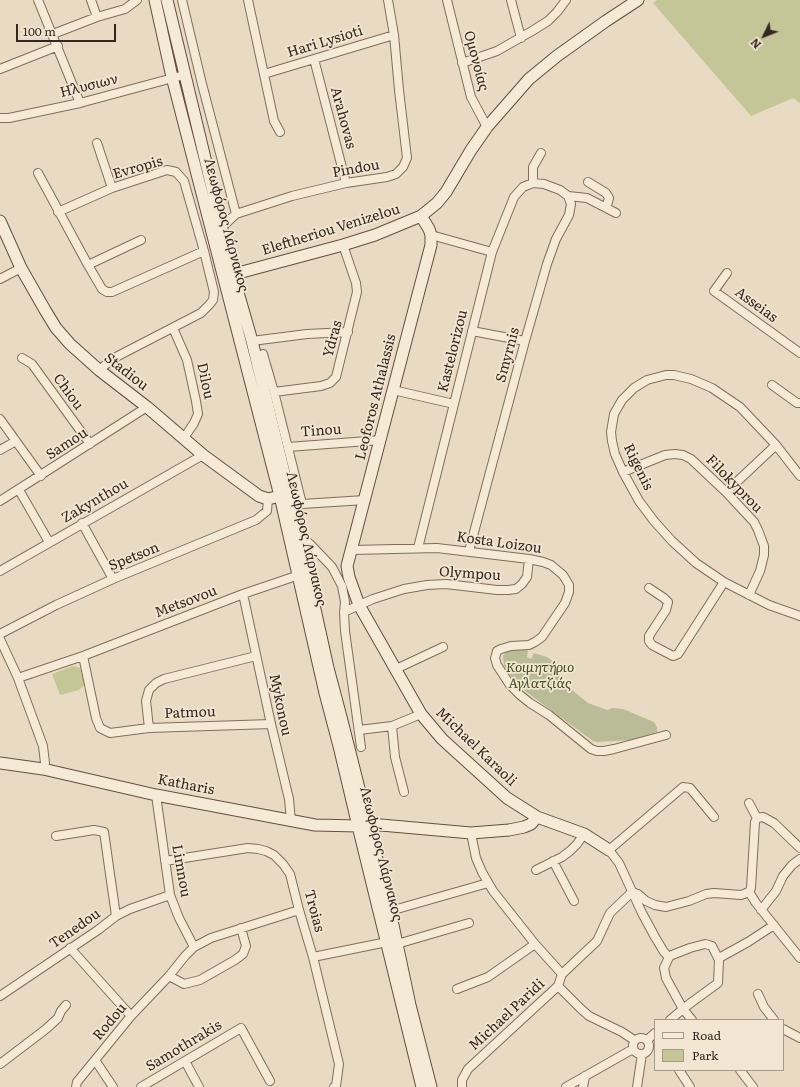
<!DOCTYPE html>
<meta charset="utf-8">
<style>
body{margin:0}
#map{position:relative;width:800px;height:1087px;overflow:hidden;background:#e9dbc3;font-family:Literata,serif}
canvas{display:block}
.legend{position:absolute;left:654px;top:1019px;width:130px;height:52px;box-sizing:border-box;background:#f2e6d2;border:1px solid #a69a8a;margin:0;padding:5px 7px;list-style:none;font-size:12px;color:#33271e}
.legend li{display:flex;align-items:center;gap:8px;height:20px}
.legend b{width:20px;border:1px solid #a69a8a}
.north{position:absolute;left:744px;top:16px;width:40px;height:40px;-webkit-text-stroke:3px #f2e6d2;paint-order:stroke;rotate:227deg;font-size:11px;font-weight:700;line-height:16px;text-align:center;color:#33271e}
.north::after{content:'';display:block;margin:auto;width:14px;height:18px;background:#33271e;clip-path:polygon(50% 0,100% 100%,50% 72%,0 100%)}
.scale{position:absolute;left:16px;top:24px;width:100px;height:18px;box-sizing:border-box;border:2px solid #33271e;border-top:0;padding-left:5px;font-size:12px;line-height:14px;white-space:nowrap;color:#33271e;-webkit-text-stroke:3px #f2e6d2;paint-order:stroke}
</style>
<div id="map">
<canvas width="800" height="1087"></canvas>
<ul class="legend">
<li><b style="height:5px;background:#f5ead5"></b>Road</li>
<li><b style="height:11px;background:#c4c698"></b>Park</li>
</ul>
<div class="north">N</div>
<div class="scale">100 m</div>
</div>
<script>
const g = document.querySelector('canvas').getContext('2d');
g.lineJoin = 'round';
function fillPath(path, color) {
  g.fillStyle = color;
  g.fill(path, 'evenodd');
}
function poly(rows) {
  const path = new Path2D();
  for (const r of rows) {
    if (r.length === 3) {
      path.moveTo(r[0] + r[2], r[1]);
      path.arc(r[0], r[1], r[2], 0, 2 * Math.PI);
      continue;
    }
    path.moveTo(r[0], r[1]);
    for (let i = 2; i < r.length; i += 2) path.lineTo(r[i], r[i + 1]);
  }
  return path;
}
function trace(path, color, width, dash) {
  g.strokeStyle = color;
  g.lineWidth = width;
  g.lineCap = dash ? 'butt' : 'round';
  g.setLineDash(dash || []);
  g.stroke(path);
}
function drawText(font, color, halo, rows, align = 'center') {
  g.font = font + ' Literata,serif';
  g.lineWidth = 3.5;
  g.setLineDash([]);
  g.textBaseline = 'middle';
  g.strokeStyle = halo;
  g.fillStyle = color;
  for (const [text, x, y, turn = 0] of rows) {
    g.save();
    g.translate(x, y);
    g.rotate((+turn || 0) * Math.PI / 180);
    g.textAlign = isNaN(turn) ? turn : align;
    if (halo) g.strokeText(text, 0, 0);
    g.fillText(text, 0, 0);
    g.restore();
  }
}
fillPath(poly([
 [657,0,800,0,800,103,793,98,751,116,653,3],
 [73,666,80,668,85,684,79,690,60,695,52,674]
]), '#c4c698');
fillPath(poly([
 [524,648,528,651,527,657,531,659,534,653,547,657,557,664,561,669,559,680,562,686,572,690,588,703,607,710,613,708,623,709,654,722,657,727,657,732,631,740,598,742,593,741,529,694,514,681,504,666,503,656,507,649]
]), '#babc97');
const street = poly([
 [38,0,80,103],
 [91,0,97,17],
 [182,0,202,84,236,214],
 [248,0,274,121,280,132],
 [447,0,471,97,487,127],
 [511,0,521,38],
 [53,34,97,17,125,9,137,0],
 [314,59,346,183],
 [462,63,497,51,532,31,548,21,557,12,566,0],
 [0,69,58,46],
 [264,74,394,35],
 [0,118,9,118,80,103,184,75],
 [97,143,112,188],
 [38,173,88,265,102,289,107,292,112,292,204,251],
 [588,182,606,193,609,198,608,202,606,207],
 [533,183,533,167,541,153],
 [568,196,587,198,616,213],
 [58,212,112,188,167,170,176,172,184,181,204,251,214,292,213,300,209,305,201,313,114,358,99,370],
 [222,227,236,214,292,196,346,183,387,177,396,174,403,167,407,158,399,90,394,35,388,0],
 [431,235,492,252],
 [88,265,141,240],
 [727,273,714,291,800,353],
 [0,279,21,268],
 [173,328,187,360,196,401,198,414,194,423,184,438],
 [472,331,525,341],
 [252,341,307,334,348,332],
 [263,354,274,392,302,504,365,500],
 [22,358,32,364,90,444],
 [772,385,797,403,800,403],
 [393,390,454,404],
 [274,392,321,386,330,383,336,377,357,292,356,283,343,245],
 [0,419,41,476],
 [288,447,381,440],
 [0,450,16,441],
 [623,472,665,455,675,454,683,455,691,459,726,492,754,522,758,530,764,546,764,555,760,571,749,595],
 [800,476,776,445,740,407,712,388,691,379,674,375,666,375,647,380,634,388,622,400,614,414,611,432,612,441,615,454,623,472,639,501,654,521,672,541,696,563,724,582,769,605,800,616],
 [19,490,49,542],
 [726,492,776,445],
 [0,501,147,407],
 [82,523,113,579],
 [298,534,310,544,332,567,342,586,345,602,344,612,345,631,361,747],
 [418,548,492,252,514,197,523,187,533,183,544,184,560,190,568,196,571,204,569,215,556,239,547,264,525,341,469,551],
 [352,550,437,548,529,559,543,562,551,565,563,575,569,585,569,592,565,603,542,637,535,642,529,645,511,646,501,649,497,651,495,658,497,665,510,685,520,695,530,703,549,715,591,749,597,751,604,751,614,749,666,735],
 [0,571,203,455],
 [649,588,664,598,668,602,666,610,649,636,649,641,652,645,673,656,678,654,724,582],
 [243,594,271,724,289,799,291,821],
 [344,612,373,599,404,589,427,585,446,584,497,590,508,590,516,589,522,584,527,577,529,559],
 [0,634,56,605,113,579,256,520,267,511,268,499],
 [0,639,18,678,43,746,45,763,43,769],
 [83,656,243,594,299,575],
 [396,669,443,647],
 [18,678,83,656,96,718,100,728,110,733,149,728,271,724],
 [392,726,395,757,404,792],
 [149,728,146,701,149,690,156,683,164,679,256,656],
 [359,730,392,726,421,714],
 [156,795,170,895,179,918,194,947],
 [749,803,757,818],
 [757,818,763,817,774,823,800,848],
 [471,833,476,858,482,872,493,891,535,944,562,974],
 [56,836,94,830,104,832,116,916],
 [165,861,248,848,258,849,266,851,274,855,283,864,290,874,299,910,313,957,339,1064,336,1086,334,1087],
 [553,861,574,901],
 [536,870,562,857,570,851,577,844,584,834],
 [632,892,638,894,646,901,655,905,666,907,689,901,706,894,714,893,741,895,749,892],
 [749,892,756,903,800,958],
 [749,892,751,888,755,822,757,818],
 [761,910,776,891,783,876,792,865,800,859],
 [390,911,488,883],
 [397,944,469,923],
 [70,948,131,1016],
 [313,957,387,942],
 [669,957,664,952,655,937,642,913,619,863,609,850,683,787,690,788,714,817],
 [719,958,748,942,774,925],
 [169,976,184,984,200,980,235,960,243,954,246,946,241,928],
 [558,986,581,1009,589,1016,622,1032,634,1040],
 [457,989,488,977,535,944],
 [758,994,764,1007,774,1020],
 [0,996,98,930,116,916,130,909,170,895],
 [670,1020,683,1009,692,1002,718,983,719,960,712,946,709,945,705,944,690,948,672,955,669,957,664,968,666,978,683,1009,692,1020],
 [783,1029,800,1038],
 [641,1046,8],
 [647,1040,655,1033],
 [95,1060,113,1087],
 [185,1061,199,1087],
 [0,1064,46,1029,58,1018,61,1011,66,1005],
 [679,1070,690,1087],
 [740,1070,753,1087],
 [76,1087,77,1082,131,1016,169,976,185,956,194,947,211,938,299,910],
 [141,1087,241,1028,270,1081],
 [462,1087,462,1080,468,1069,558,986,562,974,597,941,610,913,632,892],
 [566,1087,633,1049],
 [583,1087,585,1076],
 [637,1087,642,1054]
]);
const secondary = poly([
 [155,0,172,77,280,496,325,693,339,746,358,826,422,1087],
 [167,0,233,275,252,341,291,501,328,668,341,717,390,911,410,1005,431,1087],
 [421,216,429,229,431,235,431,245,347,566,349,577,359,605,421,714,442,739,507,798,537,817,584,834,609,850],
 [0,221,21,268,45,310,56,328,70,344,99,370,147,407,203,455,259,496,268,499,280,496],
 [227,276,343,245,375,235,421,216,437,203,446,192,471,150,487,127,529,79,557,56,606,21,638,0],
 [0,763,43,769,156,795,315,825,358,826,381,825,471,833,509,830,524,827,531,824,537,817]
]);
trace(street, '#826d5c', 10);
trace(secondary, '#644f3f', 13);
trace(street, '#f5ead5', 8);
trace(secondary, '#f5ead5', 11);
drawText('14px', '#33271e', '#f2e6d2', [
 ["Hari Lysioti",325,42,-17],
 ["Ομονοίας",476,61,75],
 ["Ηλυσιων",89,86,-14],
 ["Arahovas",343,118,75],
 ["Evropis",138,168,-16],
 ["Pindou",356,169,-10],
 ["Λεωφόρος Λάρνακος",226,225,75],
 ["Eleftheriou Venizelou",331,230,-17],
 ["Asseias",756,305,36],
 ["Ydras",333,339,-75],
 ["Kastelorizou",453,351,-76],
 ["Smyrnis",508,355,-75],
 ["Stadiou",126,372,38],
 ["Dilou",205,381,78],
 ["Chiou",68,392,54],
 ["Leoforos Athalassis",376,397,-76],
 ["Tinou",321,431,-4],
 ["Samou",67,444,-33],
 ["Rigenis",638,467,64],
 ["Filokyprou",734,484,46],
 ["Zakynthou",95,501,-30],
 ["Λεωφόρος Λάρνακος",306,539,77],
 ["Kosta Loizou",499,543,8],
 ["Spetson",134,557,-22],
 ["Olympou",470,574,4],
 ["Metsovou",186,602,-21],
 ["Mykonou",280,705,78],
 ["Patmou",190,713,-2],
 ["Michael Karaoli",476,747,44],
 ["Katharis",186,785,11],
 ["Λεωφόρος Λάρνακος",381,854,76],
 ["Limnou",181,871,80],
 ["Troias",314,911,75],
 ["Tenedou",75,929,-35],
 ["Michael Paridi",507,1015,-43],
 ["Rodou",110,1022,-50],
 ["Samothrakis",184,1046,-31]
]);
drawText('italic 14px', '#464e27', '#f2e6d2', [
 ["Κοιμητήριο",540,668],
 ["Αγλατζιάς",540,684]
]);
</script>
